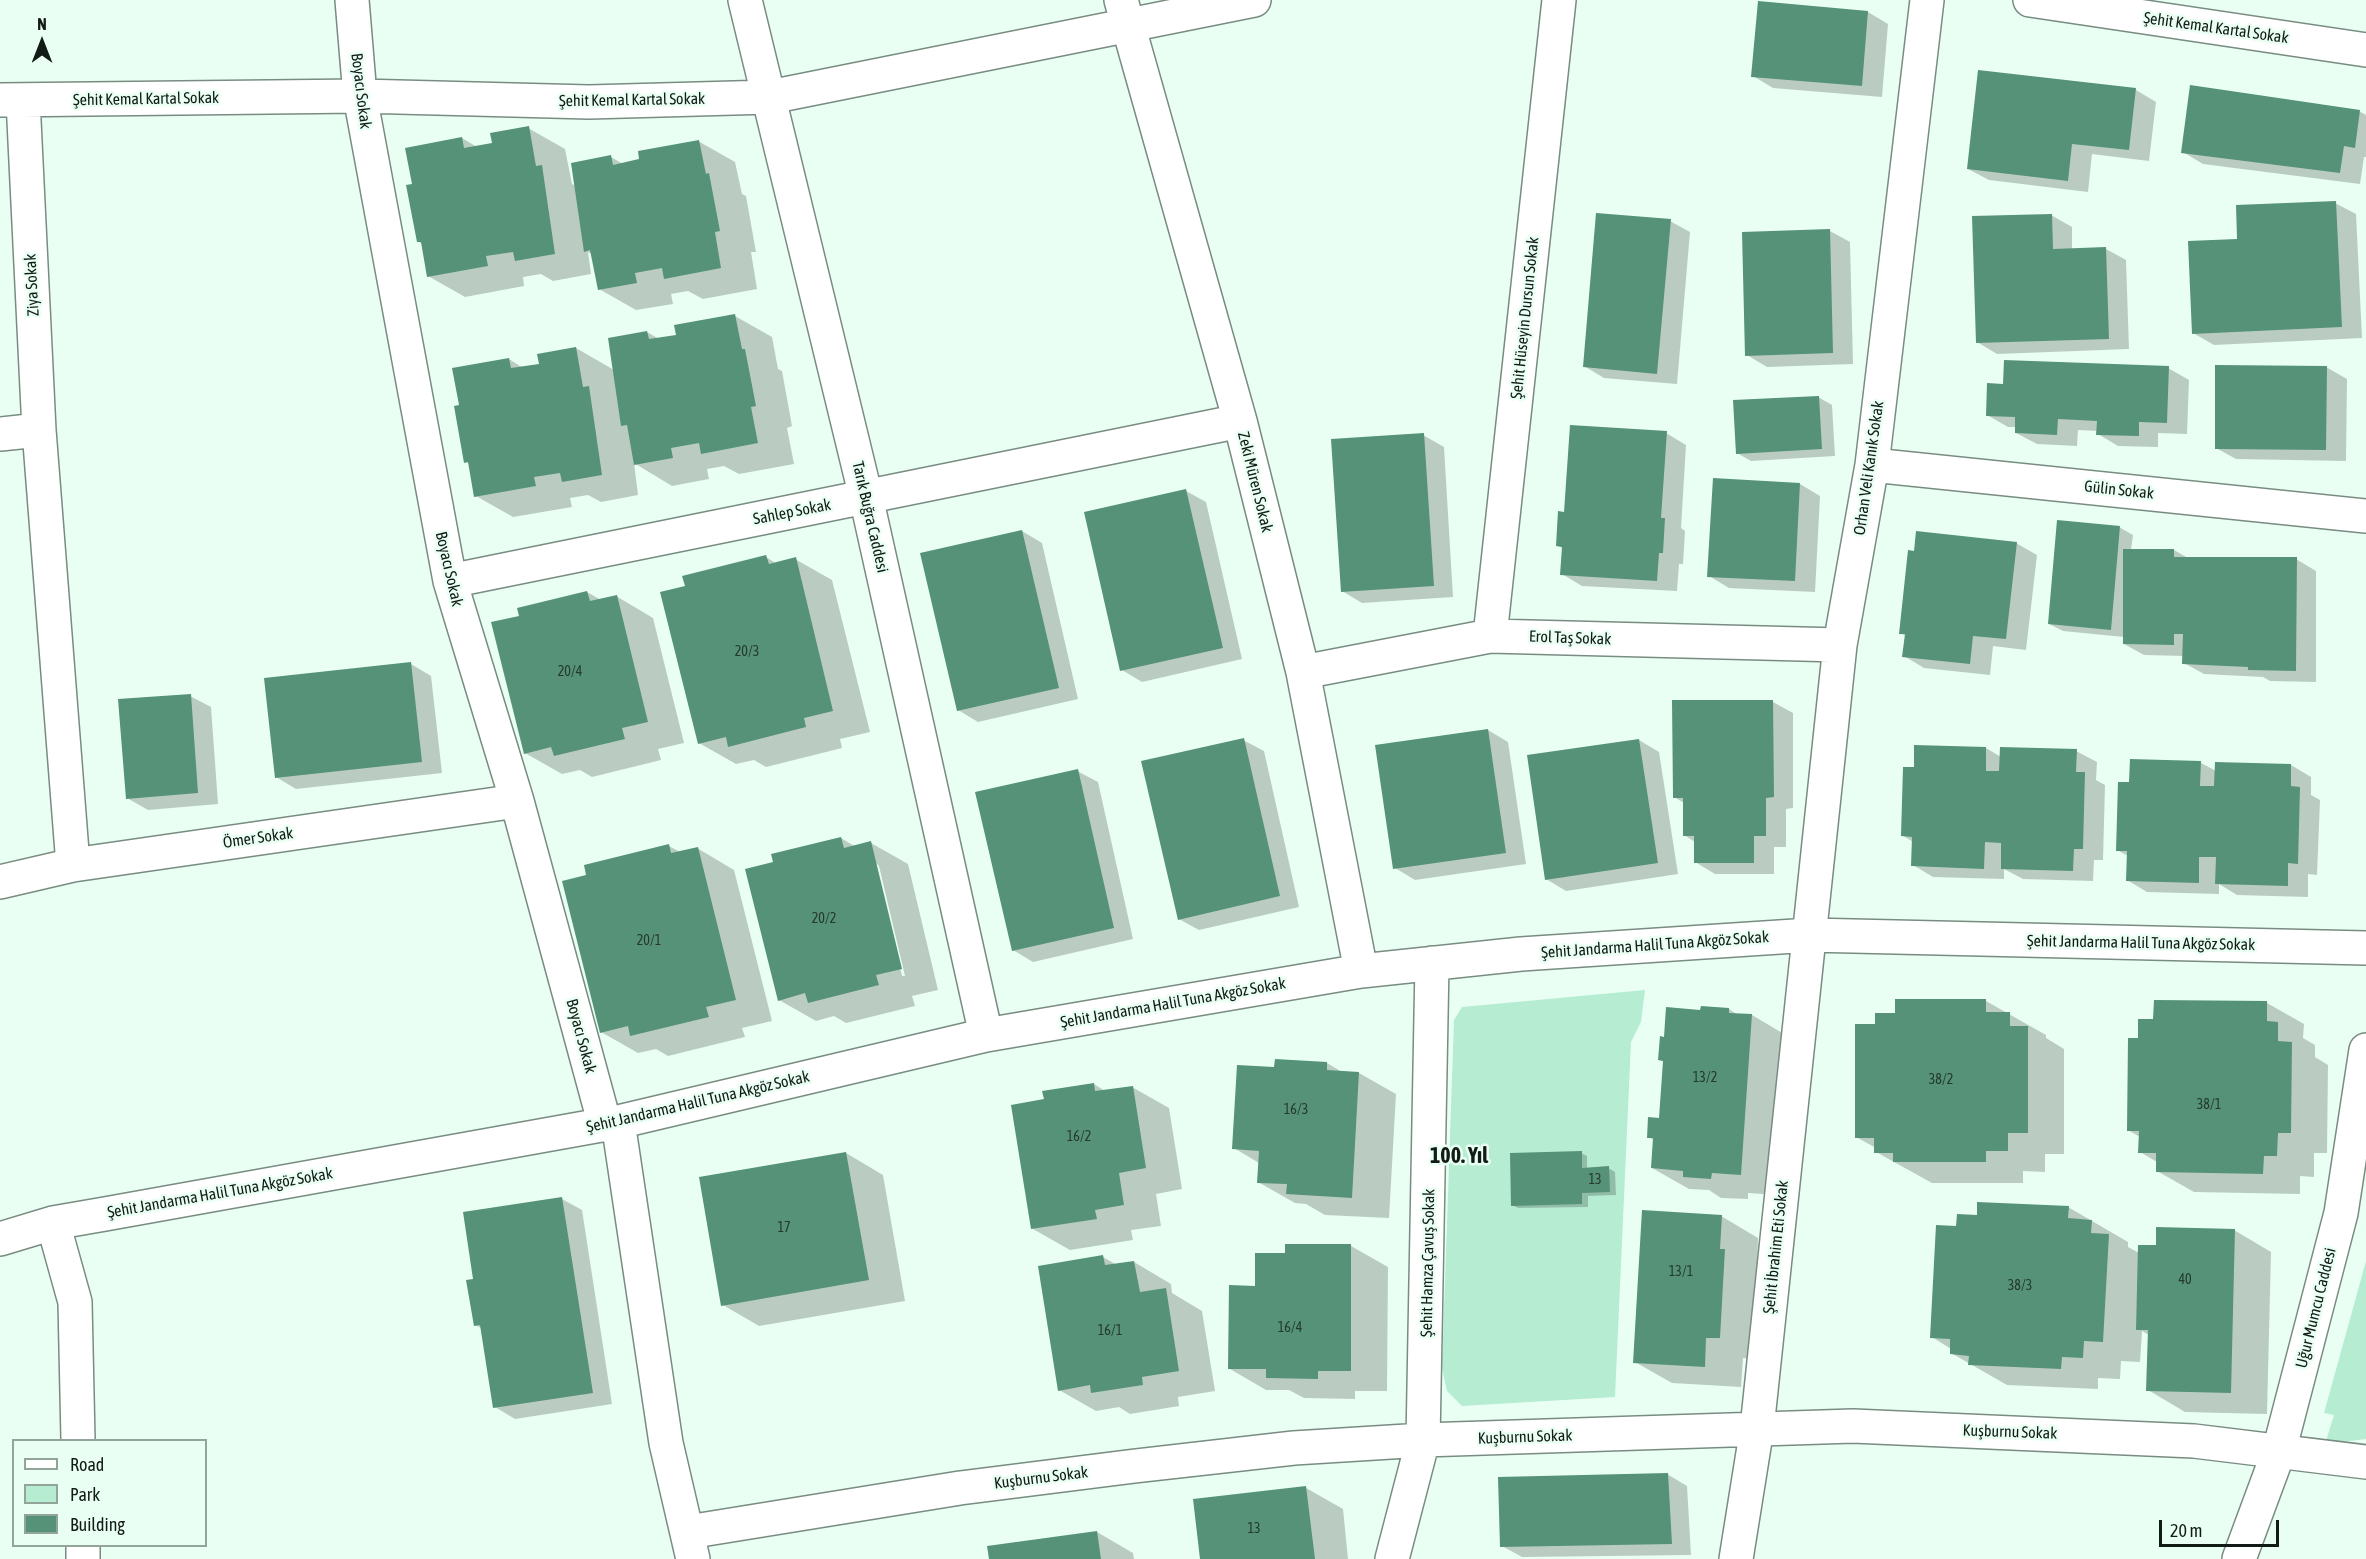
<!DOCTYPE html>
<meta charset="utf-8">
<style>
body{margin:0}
#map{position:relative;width:2366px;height:1559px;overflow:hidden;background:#e9fff3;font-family:"Asap Condensed",sans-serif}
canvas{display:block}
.legend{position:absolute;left:12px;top:1439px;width:195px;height:108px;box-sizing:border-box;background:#e9fff3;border:2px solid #93a49b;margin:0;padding:8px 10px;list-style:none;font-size:18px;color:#131b17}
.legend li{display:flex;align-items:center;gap:12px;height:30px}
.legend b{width:30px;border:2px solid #93a49b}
.north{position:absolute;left:12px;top:12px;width:60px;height:60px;-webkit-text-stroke:4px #e9fff3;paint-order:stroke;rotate:0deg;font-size:16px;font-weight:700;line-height:24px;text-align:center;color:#131b17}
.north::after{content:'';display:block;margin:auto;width:21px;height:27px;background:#131b17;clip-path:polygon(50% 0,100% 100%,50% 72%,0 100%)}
.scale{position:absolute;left:2159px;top:1520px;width:120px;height:27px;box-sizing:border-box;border:3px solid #131b17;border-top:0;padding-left:8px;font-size:18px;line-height:21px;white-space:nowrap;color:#131b17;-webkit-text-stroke:4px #e9fff3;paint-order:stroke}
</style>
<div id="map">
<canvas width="2366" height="1559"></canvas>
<ul class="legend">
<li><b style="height:8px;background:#fff"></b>Road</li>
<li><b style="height:16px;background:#b6edd2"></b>Park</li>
<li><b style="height:16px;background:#559277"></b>Building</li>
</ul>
<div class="north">N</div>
<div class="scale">20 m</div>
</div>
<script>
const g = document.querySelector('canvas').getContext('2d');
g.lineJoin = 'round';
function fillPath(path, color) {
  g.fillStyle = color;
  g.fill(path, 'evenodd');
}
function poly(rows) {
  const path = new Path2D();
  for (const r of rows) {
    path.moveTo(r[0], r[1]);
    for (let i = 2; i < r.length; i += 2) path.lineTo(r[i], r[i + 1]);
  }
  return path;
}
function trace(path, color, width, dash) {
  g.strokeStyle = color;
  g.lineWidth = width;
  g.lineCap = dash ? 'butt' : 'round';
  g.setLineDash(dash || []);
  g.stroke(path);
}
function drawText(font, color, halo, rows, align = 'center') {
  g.font = font + ' "Asap Condensed",sans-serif';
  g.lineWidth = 5;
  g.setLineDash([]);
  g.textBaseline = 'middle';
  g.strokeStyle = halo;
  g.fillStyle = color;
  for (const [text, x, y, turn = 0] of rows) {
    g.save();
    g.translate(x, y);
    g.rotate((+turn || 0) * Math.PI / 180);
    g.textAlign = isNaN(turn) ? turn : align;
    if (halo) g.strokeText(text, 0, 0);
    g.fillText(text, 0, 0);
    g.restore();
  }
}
fillPath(poly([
 [1645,990,1641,1022,1631,1042,1615,1397,1462,1406,1447,1391,1442,1368,1454,1020,1462,1007],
 [2366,1261,2366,1439,2325,1444,2334,1415,2324,1413]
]), '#b6edd2');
fillPath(poly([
 [1868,12,1888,24,1882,97,1773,88,1753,76],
 [2136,90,2156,102,2149,161,2092,154,2088,192,1989,180,1968,169],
 [2359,111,2366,115,2366,157,2364,157,2360,184,2203,164,2183,152],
 [528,128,565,149,572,184,576,186,611,157,623,164,698,141,735,162,742,194,746,196,756,252,751,252,757,289,703,299,688,291,671,294,673,304,636,310,599,289,593,255,588,252,591,274,553,281,541,274,523,277,524,286,465,297,428,276,422,244,418,241,414,185,462,138,477,147,494,144],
 [2335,203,2356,214,2362,338,2214,345,2193,333,2239,240],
 [2051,215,2072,227,2072,250,2106,249,2126,260,2129,349,1997,354,1977,342],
 [1670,221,1690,232,1677,384,1604,378,1584,366],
 [1830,231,1850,242,1853,364,1767,367,1747,355],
 [735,316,772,337,778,369,782,371,792,426,787,428,794,464,739,474,724,466,707,469,709,479,672,486,634,463,638,495,601,502,588,495,570,498,572,507,513,517,476,496,470,464,466,462,461,406,509,359,523,368,541,365,576,348,614,370,647,332,659,339,678,336],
 [2326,367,2347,379,2346,461,2236,459,2216,448],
 [2168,368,2189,380,2187,434,2158,433,2158,447,2118,446,2098,434,2098,431,2078,430,2077,446,2037,444,2016,433,2017,427,2008,427,1987,415],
 [1818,397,1832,405,1835,456,1751,461,1737,453],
 [1666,433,1686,445,1681,528,1685,531,1683,564,1679,564,1677,591,1582,586,1562,574,1564,549,1557,545,1566,513],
 [1423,435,1444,447,1453,597,1362,603,1342,591],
 [1800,484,1820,496,1815,592,1729,588,1709,576],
 [1186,491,1206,502,1242,659,1142,682,1122,670],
 [2119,527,2133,535,2131,550,2174,550,2188,558,2296,559,2316,571,2316,682,2270,681,2263,677,2204,674,2184,663,2184,656,2144,655,2124,644,2124,637,2063,631,2049,624],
 [1022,531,1042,543,1078,699,978,722,958,710],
 [2016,543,2037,555,2026,650,1993,646,1990,675,1924,668,1904,656,1906,636,1900,633],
 [766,557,777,564,795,559,832,580,870,732,840,739,842,748,766,767,754,760,736,764,699,743,686,587],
 [587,592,601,600,616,596,653,618,684,743,658,749,661,760,592,777,580,770,562,774,525,753,520,617],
 [411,664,431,676,442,773,296,789,276,777],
 [190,696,211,707,218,804,148,810,127,798],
 [1773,702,1793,713,1793,808,1786,809,1786,847,1774,847,1774,874,1715,874,1695,862,1695,842,1684,835,1684,803,1674,797],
 [1488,730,1508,742,1526,864,1415,880,1395,868],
 [1243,740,1264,751,1299,907,1199,930,1179,919],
 [1639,740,1659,752,1678,874,1566,891,1546,879],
 [1986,748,2001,757,2076,751,2097,762,2096,780,2105,785,2103,860,2094,860,2093,881,2023,879,2004,869,2004,879,1933,877,1913,865,1913,842,1902,835,1915,769],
 [2201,763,2216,771,2216,763,2291,765,2311,777,2311,795,2320,800,2317,875,2308,874,2308,897,2237,895,2219,884,2219,894,2147,892,2127,880,2128,856,2117,850,2130,784],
 [1077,771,1098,782,1133,939,1033,962,1013,950],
 [841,838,856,847,871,843,908,864,938,990,912,996,915,1006,846,1023,834,1016,816,1021,779,1000,775,863],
 [875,862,879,866,905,976,902,976],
 [669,846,680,852,697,848,734,870,772,1021,742,1028,745,1037,668,1056,656,1049,638,1053,601,1032,588,876],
 [1986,1001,2046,1035,2046,1038,2064,1049,2064,1154,2045,1154,2045,1172,2023,1171,2023,1183,1932,1183,1876,1152,1876,1148,1856,1137,1876,1026,1896,1014],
 [2267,1003,2304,1024,2303,1038,2315,1045,2315,1057,2328,1065,2327,1153,2314,1153,2314,1177,2300,1176,2300,1194,2194,1192,2157,1171,2157,1162,2140,1152,2140,1137,2128,1130,2139,1040,2155,1021],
 [1729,1009,1738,1015,1752,1015,1789,1037,1778,1195,1748,1193,1748,1199,1721,1198,1709,1190,1689,1189,1652,1168,1654,1140,1648,1137,1660,1120,1664,1062,1660,1059,1665,1039,1701,1011],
 [1327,1063,1342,1072,1359,1073,1396,1094,1389,1218,1325,1215,1306,1204,1295,1203,1258,1182,1259,1163,1234,1148,1276,1069],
 [1094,1084,1105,1091,1132,1087,1169,1108,1182,1189,1156,1194,1161,1226,1131,1230,1133,1240,1070,1250,1033,1229,1045,1101],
 [846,1153,883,1175,905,1301,759,1326,723,1305],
 [1581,1153,1587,1156,1587,1169,1608,1168,1615,1172,1616,1195,1588,1196,1588,1207,1518,1208,1512,1205],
 [562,1199,582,1210,612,1404,515,1419,495,1407,483,1329,475,1325,475,1281],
 [2068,1207,2128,1242,2128,1247,2139,1253,2234,1230,2271,1252,2267,1414,2185,1412,2148,1390,2149,1335,2142,1331,2140,1362,2121,1361,2120,1379,2098,1378,2098,1389,2007,1385,1951,1353,1951,1349,1932,1337,1958,1228,1978,1216],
 [1721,1216,1758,1238,1757,1269,1762,1272,1757,1359,1743,1358,1741,1387,1672,1383,1635,1362],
 [1351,1246,1388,1267,1387,1391,1355,1391,1355,1399,1304,1398,1289,1390,1266,1390,1230,1369,1257,1287],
 [1103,1257,1117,1265,1134,1262,1171,1284,1172,1293,1202,1311,1215,1391,1178,1397,1179,1406,1130,1414,1119,1407,1096,1411,1059,1390],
 [1667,1474,1687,1486,1691,1555,1522,1557,1502,1546],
 [1306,1488,1343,1509,1348,1559,1201,1559],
 [1097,1532,1133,1553,1134,1559,991,1559]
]), '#0003');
fillPath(poly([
 [1758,1,1868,11,1862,86,1751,77],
 [1978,70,2136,88,2129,150,2072,144,2068,181,1967,169],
 [2190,85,2360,110,2355,148,2344,146,2340,173,2181,153],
 [529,126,536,166,542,165,555,254,515,261,513,252,486,256,488,266,427,277,421,242,417,242,406,185,412,184,405,148,462,137,464,148,492,143,490,133],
 [699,140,706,174,709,173,720,231,715,232,721,268,664,279,662,268,635,273,637,283,598,290,590,250,584,252,571,163,611,155,613,165,639,159,638,151],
 [2336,201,2342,327,2192,334,2188,241,2237,239,2236,205],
 [1596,213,1671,219,1657,374,1583,367],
 [2052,214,2053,249,2106,247,2109,339,1976,343,1972,216],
 [1830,229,1833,353,1745,356,1742,232],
 [735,314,742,349,745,349,756,406,751,407,758,443,701,454,699,443,671,448,673,458,634,465,627,425,621,426,608,338,647,331,649,339,676,335,674,325],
 [576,347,583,387,589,386,602,475,562,482,560,473,534,477,536,486,474,497,468,462,464,463,454,406,459,405,452,368,509,358,511,368,539,364,537,354],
 [2004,360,2169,366,2167,423,2139,422,2139,436,2096,435,2097,421,2058,419,2057,435,2015,433,2015,417,1986,416,1987,383,2003,384],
 [2215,365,2327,366,2326,450,2215,449],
 [1819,396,1822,449,1736,454,1733,400],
 [1570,425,1667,431,1661,518,1665,518,1663,553,1659,553,1657,581,1560,575,1562,547,1556,546,1558,511,1564,512],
 [1424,433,1434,586,1341,592,1331,439],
 [1713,478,1800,483,1795,581,1707,577],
 [1186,489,1223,648,1120,671,1084,512],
 [2057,520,2120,526,2111,630,2048,624],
 [1022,530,1059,688,957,711,920,553],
 [1916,531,2017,542,2006,639,1973,636,1970,664,1902,657,1905,634,1899,634,1908,550,1914,551],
 [2123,549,2174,549,2174,557,2297,557,2296,671,2248,670,2248,667,2182,664,2183,634,2174,634,2174,645,2123,644],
 [766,555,769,564,796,557,833,711,804,718,806,727,728,747,726,737,698,744,660,592,685,586,682,576],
 [587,591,590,601,617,595,648,722,622,728,625,739,554,756,551,747,524,754,491,622,519,616,517,608],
 [411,662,422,762,275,778,264,678],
 [191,694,198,793,126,799,118,699],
 [1672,700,1773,700,1774,797,1766,798,1766,836,1754,836,1754,863,1694,863,1694,836,1683,836,1683,798,1673,798],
 [1488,729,1506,853,1393,869,1375,745],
 [1244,738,1280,896,1178,920,1141,761],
 [1639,739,1658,863,1545,880,1527,755],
 [1914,745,1986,747,1986,771,1999,771,2000,747,2077,749,2076,772,2085,772,2083,849,2074,849,2073,871,2001,869,2001,843,1985,842,1984,869,1911,866,1912,837,1901,836,1903,767,1914,767],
 [2130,759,2201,761,2200,786,2214,786,2215,762,2291,764,2291,786,2300,787,2298,864,2288,863,2288,886,2215,884,2216,857,2199,857,2199,883,2126,881,2127,851,2116,851,2118,782,2129,782],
 [1078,769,1114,928,1012,951,975,792],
 [841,837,844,848,871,841,902,969,876,975,879,985,808,1003,805,993,778,1001,745,869,773,862,771,854],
 [669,844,671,853,698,847,736,1000,706,1007,709,1017,630,1036,628,1026,600,1033,562,881,586,875,584,865],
 [1895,999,1986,999,1986,1012,2010,1012,2010,1026,2028,1026,2028,1133,2008,1133,2008,1151,1986,1151,1986,1162,1893,1162,1893,1153,1874,1153,1874,1138,1855,1138,1855,1024,1875,1024,1875,1013,1895,1013],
 [2154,1000,2267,1001,2267,1021,2278,1022,2278,1041,2292,1042,2291,1133,2278,1133,2277,1156,2264,1156,2263,1174,2156,1172,2156,1153,2138,1153,2139,1131,2127,1131,2128,1038,2138,1038,2138,1019,2153,1019],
 [1701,1006,1729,1008,1729,1013,1752,1014,1741,1175,1712,1173,1711,1179,1683,1177,1683,1171,1651,1168,1653,1138,1647,1138,1648,1117,1659,1118,1663,1061,1658,1060,1660,1036,1664,1037,1666,1007,1700,1010],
 [1275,1059,1327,1062,1327,1070,1359,1072,1352,1198,1286,1194,1287,1184,1257,1183,1259,1151,1232,1149,1237,1065,1274,1067],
 [1094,1083,1095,1091,1133,1086,1146,1168,1119,1173,1124,1205,1095,1210,1097,1219,1031,1229,1011,1105,1044,1099,1042,1091],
 [1582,1151,1582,1168,1609,1166,1610,1192,1582,1193,1582,1204,1511,1206,1510,1153],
 [846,1152,869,1280,721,1306,699,1177],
 [562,1197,593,1393,493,1408,480,1325,474,1326,466,1280,473,1279,463,1212],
 [1977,1202,2069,1206,2068,1218,2092,1220,2091,1233,2109,1234,2103,1342,2084,1341,2083,1358,2062,1357,2061,1369,1968,1365,1969,1356,1950,1354,1950,1339,1930,1338,1936,1225,1956,1226,1957,1214,1977,1215],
 [1642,1210,1722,1215,1720,1249,1725,1249,1720,1338,1706,1338,1705,1367,1633,1363],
 [2156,1227,2235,1229,2231,1393,2146,1391,2148,1330,2136,1330,2138,1245,2156,1245],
 [1285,1244,1351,1244,1351,1371,1318,1371,1318,1379,1266,1378,1266,1369,1228,1369,1229,1285,1255,1286,1255,1253,1285,1253],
 [1103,1255,1105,1265,1134,1261,1140,1292,1166,1288,1179,1371,1142,1377,1143,1385,1091,1393,1090,1385,1058,1391,1038,1266],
 [1668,1473,1672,1544,1500,1547,1498,1477],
 [1306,1486,1315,1559,1200,1559,1193,1499],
 [1097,1531,1101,1559,989,1559,987,1546]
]), '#559277');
const minor = poly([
 [352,0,360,96,450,581,517,801,605,1125],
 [745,0,866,497,986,1035],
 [1121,0,1240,421,1303,672,1361,971],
 [2030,0,2366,50],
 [0,100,360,96,589,102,770,97,1254,0],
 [39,430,73,865],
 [0,434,39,430,23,100],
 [1872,465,2366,516],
 [450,581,1240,421],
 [1490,636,1559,0],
 [1303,672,1490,636,1840,645],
 [0,882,73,865,517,801],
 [618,1122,666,1443,693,1559],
 [53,1223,75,1302,78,1440],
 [0,1239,53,1223,105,1214,618,1122,986,1035,1361,971,1521,954,1810,935,2366,948],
 [688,1532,960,1488,1135,1466,1294,1448,1423,1440,1853,1426,2194,1441,2366,1462],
 [83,1546,83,1559],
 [1392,1559,1423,1440,1432,963],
 [1736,1559,1757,1428,1840,645,1872,465,1927,0]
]);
const secondary = poly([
 [2239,1559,2279,1451,2341,1213,2366,1050]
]);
trace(minor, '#798c82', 36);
trace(secondary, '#798c82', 36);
trace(minor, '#fff', 33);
trace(secondary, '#fff', 33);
drawText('14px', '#24392f', null, [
 ["20/3",747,652],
 ["20/4",570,672],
 ["20/2",824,919],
 ["20/1",649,941],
 ["13/2",1705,1078],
 ["38/2",1941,1080],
 ["38/1",2209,1105],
 ["16/3",1296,1110],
 ["16/2",1079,1137],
 ["13",1595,1180],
 ["17",784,1228],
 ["13/1",1681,1272],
 ["40",2185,1280],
 ["38/3",2020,1286],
 ["16/4",1290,1328],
 ["16/1",1110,1331],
 ["13",1254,1529]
]);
drawText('16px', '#131b17', '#e9fff3', [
 ["Şehit Kemal Kartal Sokak",2216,28,8],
 ["Boyacı Sokak",361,91,83],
 ["Şehit Kemal Kartal Sokak",146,99,-1],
 ["Şehit Kemal Kartal Sokak",632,100,-1],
 ["Ziya Sokak",32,285,-93],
 ["Şehit Hüseyin Dursun Sokak",1525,318,-84],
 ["Orhan Veli Kanık Sokak",1869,468,-82],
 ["Zeki Müren Sokak",1255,482,76],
 ["Gülin Sokak",2119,490,6],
 ["Sahlep Sokak",792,512,-11],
 ["Tarık Buğra Caddesi",870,517,77],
 ["Boyacı Sokak",449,569,77],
 ["Erol Taş Sokak",1570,638,2],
 ["Ömer Sokak",258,838,-8],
 ["Şehit Jandarma Halil Tuna Akgöz Sokak",2141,943,1],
 ["Şehit Jandarma Halil Tuna Akgöz Sokak",1655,945,-4],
 ["Şehit Jandarma Halil Tuna Akgöz Sokak",1173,1003,-10],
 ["Boyacı Sokak",581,1036,75],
 ["Şehit Jandarma Halil Tuna Akgöz Sokak",698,1102,-13],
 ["Şehit Jandarma Halil Tuna Akgöz Sokak",220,1193,-10],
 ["Şehit İbrahim Eti Sokak",1776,1247,-84],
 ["Şehit Hamza Çavuş Sokak",1428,1263,-89],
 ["Uğur Mumcu Caddesi",2316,1308,-76],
 ["Kuşburnu Sokak",2010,1432,2],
 ["Kuşburnu Sokak",1525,1437,-2],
 ["Kuşburnu Sokak",1041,1478,-7]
]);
drawText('bold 22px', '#131b17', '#e9fff3', [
 ["100. Yıl",1459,1156]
]);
</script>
